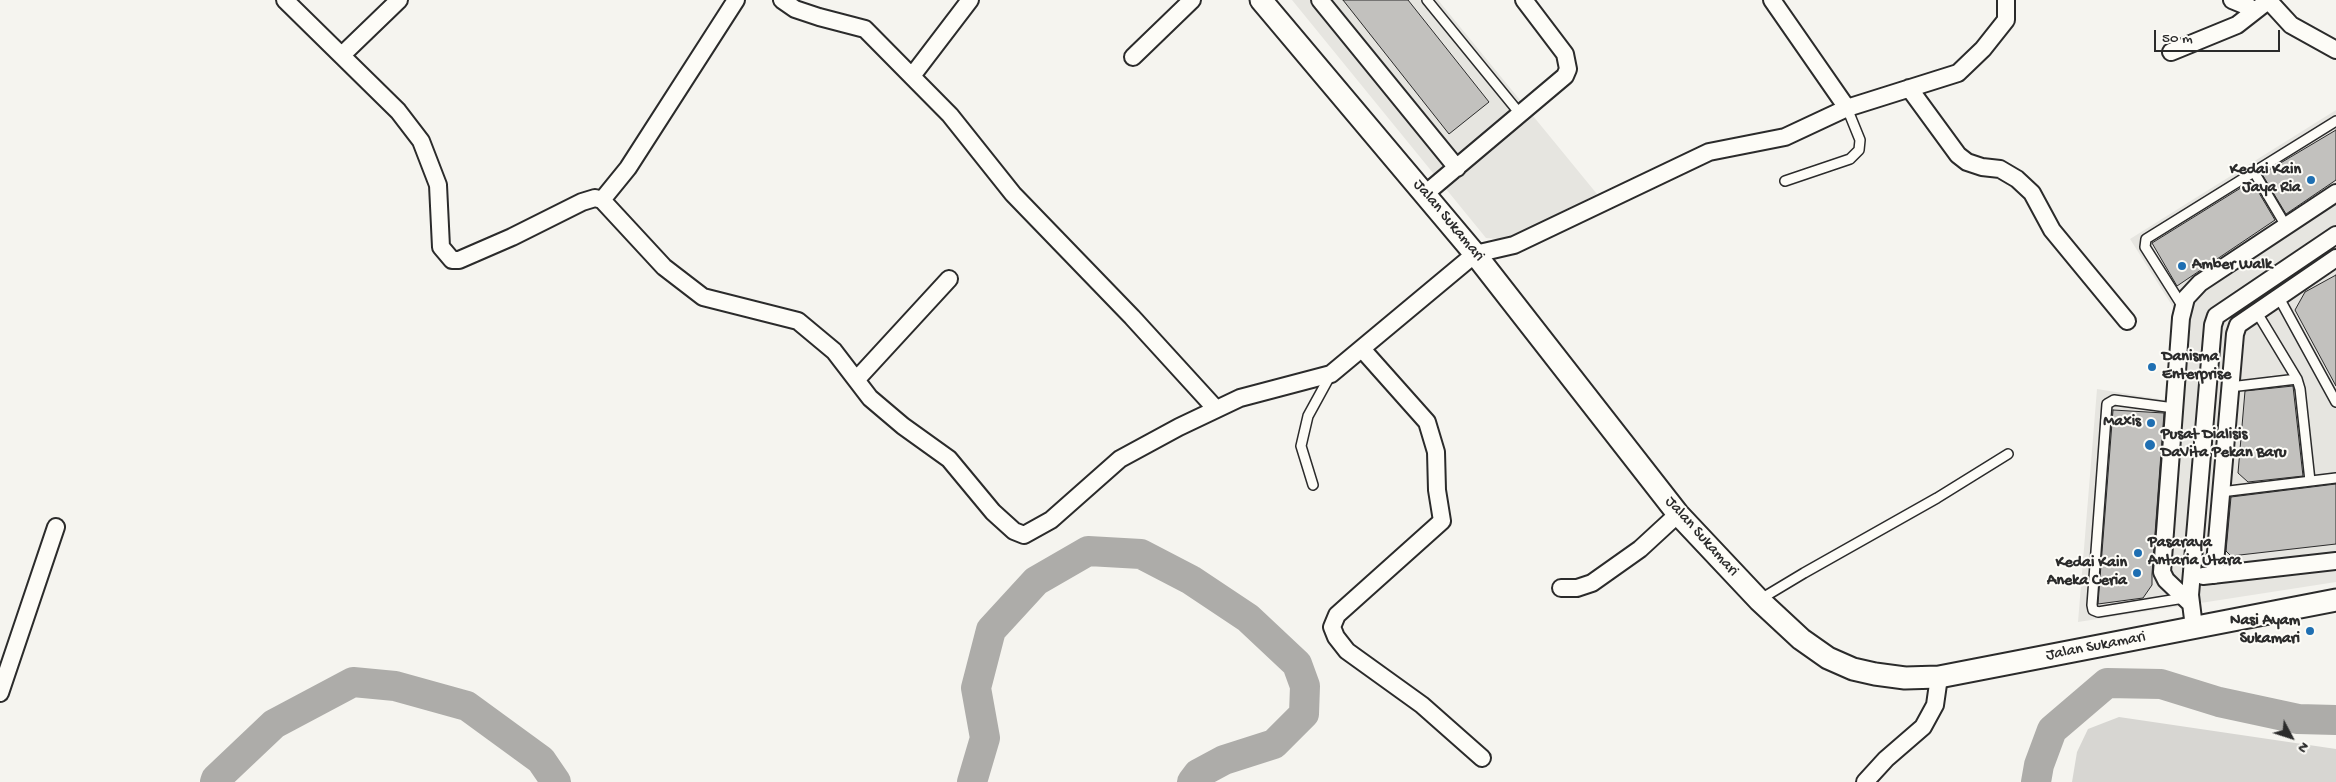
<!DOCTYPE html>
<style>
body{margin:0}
#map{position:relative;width:2336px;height:782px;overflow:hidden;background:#f5f4ef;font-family:"Gochi Hand",sans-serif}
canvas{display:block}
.north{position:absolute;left:2266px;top:712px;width:50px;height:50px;-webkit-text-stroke:4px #fdfcf7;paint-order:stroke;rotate:130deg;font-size:14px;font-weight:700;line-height:20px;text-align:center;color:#2b2b2b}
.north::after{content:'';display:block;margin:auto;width:18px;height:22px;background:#2b2b2b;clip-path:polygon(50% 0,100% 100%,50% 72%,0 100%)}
.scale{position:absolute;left:2154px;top:30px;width:126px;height:22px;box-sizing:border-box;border:2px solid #2b2b2b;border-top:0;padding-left:6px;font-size:15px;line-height:18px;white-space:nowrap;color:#2b2b2b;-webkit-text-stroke:4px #fdfcf7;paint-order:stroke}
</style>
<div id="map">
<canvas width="2336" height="782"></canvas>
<div class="north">N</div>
<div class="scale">50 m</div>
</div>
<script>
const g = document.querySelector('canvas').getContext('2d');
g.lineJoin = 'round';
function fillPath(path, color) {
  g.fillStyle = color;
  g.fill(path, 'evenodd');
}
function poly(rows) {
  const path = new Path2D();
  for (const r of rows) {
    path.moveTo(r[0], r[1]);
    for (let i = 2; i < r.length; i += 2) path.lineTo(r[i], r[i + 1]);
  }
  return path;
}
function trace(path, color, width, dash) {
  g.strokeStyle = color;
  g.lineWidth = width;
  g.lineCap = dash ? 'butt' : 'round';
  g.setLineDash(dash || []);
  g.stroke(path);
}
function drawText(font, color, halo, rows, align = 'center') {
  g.font = font + ' "Gochi Hand",sans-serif';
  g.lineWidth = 4;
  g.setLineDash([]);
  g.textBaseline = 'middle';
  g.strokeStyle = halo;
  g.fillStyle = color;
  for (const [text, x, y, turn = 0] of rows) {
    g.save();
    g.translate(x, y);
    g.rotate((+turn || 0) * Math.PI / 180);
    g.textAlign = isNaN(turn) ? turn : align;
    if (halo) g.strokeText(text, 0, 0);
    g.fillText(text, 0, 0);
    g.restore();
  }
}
fillPath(poly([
 [1292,0,1438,0,1597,194,1510,240,1486,238],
 [2336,110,2336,582,2078,622,2097,389,2166,400,2173,307,2130,239]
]), '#e6e5e0');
fillPath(poly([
 [2119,717,2336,749,2336,782,2072,782,2077,752,2088,729]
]), '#d7d6d2');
trace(poly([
 [215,782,216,779,274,724,353,682,395,686,467,706,541,760,556,782],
 [972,782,985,738,976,688,991,630,1036,581,1088,551,1141,554,1191,580,1248,618,1297,664,1305,686,1304,714,1274,744,1224,760,1198,774,1192,782],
 [2036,782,2039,765,2052,730,2107,683,2161,684,2219,702,2298,719,2336,720]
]), '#adaca9', 30);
const building = poly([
 [1343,0,1408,0,1489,102,1449,134,1343,0],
 [2336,130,2336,180,2286,214,2262,174,2336,130],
 [2252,181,2275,220,2177,286,2152,243,2252,181],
 [2336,275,2336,386,2295,310,2305,292,2336,275],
 [2293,386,2303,476,2248,482,2238,473,2245,391,2293,386],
 [2113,410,2164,413,2152,574,2152,585,2143,598,2098,604,2113,410],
 [2336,484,2336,544,2231,556,2226,551,2231,497,2336,484]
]);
fillPath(building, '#c2c1be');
trace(building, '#2b2b2b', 1);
const service = poly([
 [1427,0,1521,115],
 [2254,172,2286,226],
 [1785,181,1850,159,1859,150,1860,140,1847,108],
 [2278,296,2336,402],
 [2183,307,2145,247,2146,239,2336,121],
 [2256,311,2297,379,2300,389,2310,481],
 [2230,387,2297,379],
 [2174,408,2114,400,2107,404,2092,605,2093,610,2098,612,2184,598],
 [1313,485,1301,446,1308,416,1331,374],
 [2221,492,2336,478],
 [1759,600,1804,573,1937,498,2008,454]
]);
const minor = poly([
 [285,0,398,111,421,141,438,185,441,247,452,260,459,260,512,237,582,202,595,198,602,200,664,267,703,297,798,321,834,351,870,398,903,426,949,459,993,512,1014,531,1024,535,1051,520,1120,459,1179,427,1240,398,1331,374,1475,254,1514,245,1709,152,1785,137,1847,108,1958,73,1983,49,2006,20,2006,0],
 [782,0,795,9,819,17,865,29,950,115,1013,194,1132,317,1216,409],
 [1320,0,1457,168],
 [1772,0,1847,108],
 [2232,0,2249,7,2253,11],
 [2269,1,2291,25,2336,50],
 [2171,52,2237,25,2269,0],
 [342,55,399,0],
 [1133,57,1192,0],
 [912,76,970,0],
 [1909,88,1958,155,1967,162,1982,167,2000,169,2017,179,2032,193,2052,230,2127,321],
 [1425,194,1565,76,1568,69,1565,54,1524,0],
 [602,200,628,168,736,0],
 [1362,349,1427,422,1436,452,1437,490,1442,521,1337,615,1332,627,1336,637,1347,651,1422,705,1482,758],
 [857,379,949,279],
 [2214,575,2235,334,2238,325,2336,258],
 [2203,576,2336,561],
 [1561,588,1577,588,1592,583,1640,549,1678,514],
 [2190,603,2166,580,2162,572,2181,318,2186,298,2200,283,2336,193],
 [2194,627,2190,595,2213,325,2216,316,2336,235],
 [0,693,56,527],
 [1865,782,1886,759,1923,727,1935,705,1939,677]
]);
const tertiary = poly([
 [1261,0,1475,254,1678,514,1759,600,1801,639,1828,658,1853,669,1875,674,1905,678,1939,677,2336,600]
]);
trace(service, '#2b2b2b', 12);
trace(minor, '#2b2b2b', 20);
trace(tertiary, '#2b2b2b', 25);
trace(service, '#fdfcf7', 9);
trace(minor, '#fdfcf7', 16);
trace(tertiary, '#fdfcf7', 21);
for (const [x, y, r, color] of [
 [2311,180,5,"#1f6fb2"],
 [2182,266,5,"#1f6fb2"],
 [2152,367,5,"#1f6fb2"],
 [2151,423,5,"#1f6fb2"],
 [2150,445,6,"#1f6fb2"],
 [2138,553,5,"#1f6fb2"],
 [2137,573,5,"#1f6fb2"],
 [2310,631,5,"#1f6fb2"]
]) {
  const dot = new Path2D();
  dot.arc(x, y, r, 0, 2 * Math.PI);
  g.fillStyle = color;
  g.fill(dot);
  trace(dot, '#fdfcf7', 2);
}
drawText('bold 16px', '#2b2b2b', '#fdfcf7', [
 ["Kedai Kain",2301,171],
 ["Jaya Ria",2301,189],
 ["Amber Walk",2192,266,"left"],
 ["Danisma",2162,358,"left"],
 ["Enterprise",2162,376,"left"],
 ["Maxis",2141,423],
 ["Pusat Dialisis",2161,436,"left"],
 ["DaVita Pekan Baru",2161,454,"left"],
 ["Pasaraya",2148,544,"left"],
 ["Antaria Utara",2148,562,"left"],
 ["Kedai Kain",2127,564],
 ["Aneka Ceria",2127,582],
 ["Nasi Ayam",2300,622],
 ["Sukamari",2300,640]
], 'right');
drawText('16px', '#2b2b2b', '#fdfcf7', [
 ["Jalan Sukamari",1448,221,50],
 ["Jalan Sukamari",1701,537,48],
 ["Jalan Sukamari",2096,647,-11]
]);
</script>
